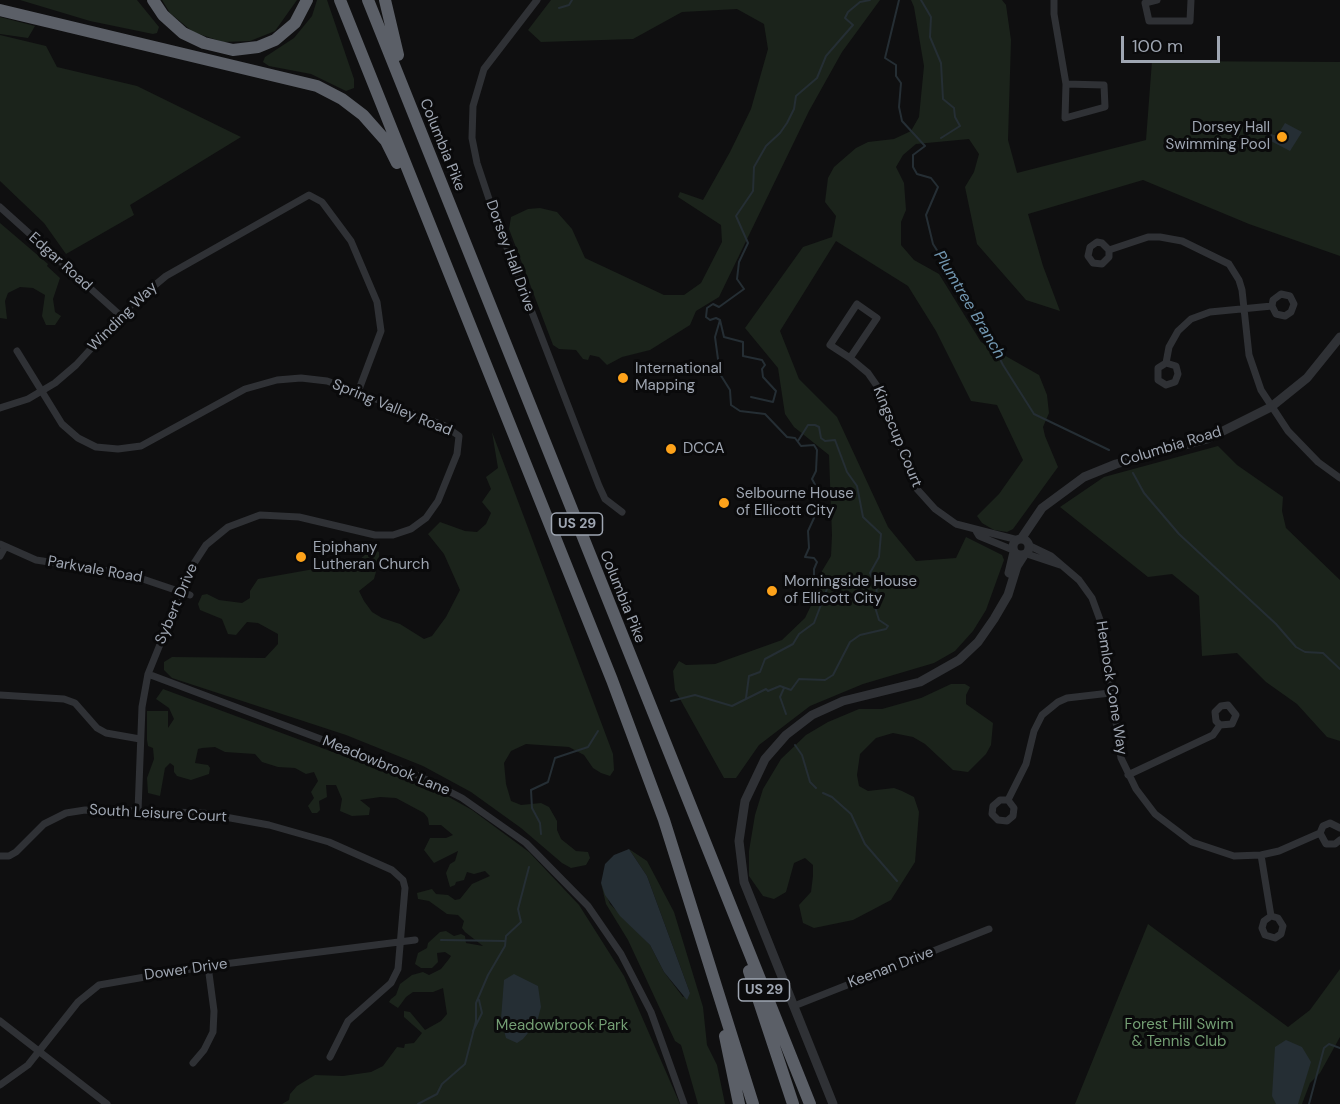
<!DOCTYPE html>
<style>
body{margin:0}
#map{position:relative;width:1340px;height:1104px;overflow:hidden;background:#0f0f10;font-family:"DM Sans",sans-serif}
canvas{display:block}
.scale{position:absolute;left:1121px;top:36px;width:99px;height:27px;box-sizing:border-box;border:3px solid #9fa6b2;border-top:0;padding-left:8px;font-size:18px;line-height:21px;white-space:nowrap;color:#9fa6b2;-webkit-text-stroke:4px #0a0a0b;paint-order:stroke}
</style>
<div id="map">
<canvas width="1340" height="1104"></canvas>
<div class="scale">100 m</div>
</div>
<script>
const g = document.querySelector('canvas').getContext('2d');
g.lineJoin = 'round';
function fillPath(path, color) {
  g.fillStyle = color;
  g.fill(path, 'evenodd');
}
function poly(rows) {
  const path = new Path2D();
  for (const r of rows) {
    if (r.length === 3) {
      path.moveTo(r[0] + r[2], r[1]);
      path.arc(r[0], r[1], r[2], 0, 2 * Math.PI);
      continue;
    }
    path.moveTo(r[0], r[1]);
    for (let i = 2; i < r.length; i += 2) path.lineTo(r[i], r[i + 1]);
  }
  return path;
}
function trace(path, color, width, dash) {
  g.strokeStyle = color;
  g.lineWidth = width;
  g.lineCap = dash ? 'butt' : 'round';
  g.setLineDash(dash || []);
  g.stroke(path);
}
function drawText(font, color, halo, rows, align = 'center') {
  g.font = font + ' "DM Sans",sans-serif';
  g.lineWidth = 6;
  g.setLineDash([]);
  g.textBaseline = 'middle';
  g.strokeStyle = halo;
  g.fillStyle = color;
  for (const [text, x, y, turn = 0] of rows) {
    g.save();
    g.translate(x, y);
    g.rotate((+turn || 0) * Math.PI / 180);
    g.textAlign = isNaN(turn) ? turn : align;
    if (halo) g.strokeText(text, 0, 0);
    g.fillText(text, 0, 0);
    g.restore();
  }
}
fillPath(poly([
 [20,0,137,0,159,27,157,33,153,34,90,21],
 [162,0,297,0,275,31,250,41,223,42,193,32,170,13],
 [317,0,327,0,354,79,354,88,346,91,311,74,269,66,263,62,265,57,294,38,312,16],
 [551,0,880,0,842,52,809,111,719,297,696,311,690,325,650,350,622,357,607,365,599,357,590,355,588,360,583,359,576,350,559,349,553,345,509,229,511,217,528,209,540,208,557,212,572,229,585,258,664,295,684,295,701,283,722,242,721,225,678,197,680,192,703,200,730,152,751,109,768,49,764,24,737,9,682,12,633,39,541,42,528,30],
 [911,0,1002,0,1006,5,1011,40,1008,140,1017,173,1146,140,1152,61,1340,62,1340,256,1249,224,1143,180,1028,214,1043,266,1060,311,1026,300,977,244,965,187,974,172,979,154,969,139,916,144,903,155,896,167,904,183,906,210,901,222,901,245,914,260,939,274,981,342,1039,375,1047,395,1049,413,1043,427,1045,436,1058,467,1013,529,1007,532,994,530,982,523,977,516,999,494,1023,460,997,405,971,401,936,331,908,286,836,241,780,331,799,379,837,417,888,527,916,561,956,558,966,537,1002,555,1004,560,986,610,973,631,955,651,934,663,863,684,810,706,759,745,736,778,724,778,675,690,673,671,679,661,686,665,715,664,782,640,805,618,821,585,822,571,831,556,832,535,829,455,794,427,785,414,778,368,745,328,803,247,832,237,836,216,825,202,828,178,834,167,856,148,868,142,894,139,911,131,919,117,924,66,914,7],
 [0,17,35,26,28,38,0,34],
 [0,35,46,46,57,67,137,86,241,137,130,205,134,215,66,254,44,223,0,181],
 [0,223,48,264,47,266,60,278,53,299,55,312,61,316,55,325,46,325,42,316,45,295,33,288,20,287,8,293,5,301,7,319,0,318],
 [492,432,613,754,614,770,610,776,601,773,593,768,584,755,569,747,526,744,511,751,504,763,506,784,511,801,521,805,541,803,549,807,557,821,557,830,561,839,576,851,588,852,590,858,586,865,571,868,562,863,521,828,471,792,423,766,346,735,172,678,164,670,164,662,172,657,265,658,278,644,278,634,258,623,247,622,236,635,228,634,222,619,200,610,198,604,202,595,207,594,219,600,242,603,250,598,250,591,258,579,342,564,352,566,372,549,379,552,379,561,374,579,359,591,364,601,372,612,382,618,400,624,424,639,432,636,446,617,460,590,444,554,428,534,440,522,465,531,477,532,486,524,491,513,482,502,491,489,486,477,498,468],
 [1218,446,1237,465,1283,497,1282,511,1286,528,1340,580,1340,741,1327,737,1297,704,1266,682,1237,653,1202,656,1199,596,1172,574,1148,577,1060,507,1104,477],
 [951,684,965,684,970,687,966,695,966,704,993,723,991,745,986,754,968,772,953,770,925,744,913,737,893,733,876,738,860,754,857,775,859,786,868,791,894,788,902,791,914,797,919,812,915,862,891,900,853,920,814,928,803,923,799,905,811,892,813,876,813,865,805,858,794,863,786,892,774,899,763,896,749,876,749,851,755,815,763,789,781,759,806,735,828,722,859,709,882,709,921,698],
 [163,689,438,791,472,810,529,852,579,905,624,976,680,1104,282,1104,289,1100,290,1094,297,1086,315,1075,343,1076,371,1072,383,1066,397,1047,404,1048,405,1044,414,1043,422,1033,404,1017,404,1011,410,1012,425,1030,441,1021,447,1014,443,988,433,992,413,992,406,997,398,1008,389,1002,391,999,396,995,400,984,412,975,423,972,429,975,441,969,449,959,451,956,445,952,437,953,438,962,432,968,421,968,415,964,418,953,427,948,428,943,440,932,446,931,454,936,461,934,465,936,466,943,483,946,465,932,462,928,464,921,458,915,447,914,429,901,418,899,417,893,432,889,436,894,448,895,455,900,460,899,472,884,490,876,485,871,474,874,467,872,464,880,456,882,455,885,450,887,446,873,450,864,455,861,458,851,434,863,424,850,430,838,446,838,453,835,441,825,429,825,428,818,424,813,396,798,380,797,360,800,370,808,369,815,352,816,340,811,342,799,336,785,326,785,327,797,319,801,320,810,317,813,312,813,308,806,314,798,311,792,318,781,314,772,306,774,295,768,278,767,262,762,255,754,225,752,215,747,202,748,198,749,195,763,208,765,210,768,209,774,191,780,177,776,174,772,174,766,170,763,165,768,160,796,148,793,147,778,154,759,153,748,148,746,147,740,147,711,168,711,168,728,174,719,169,708,156,699],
 [629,849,647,861,674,912,703,1007,707,1045,717,1065,725,1104,698,1104,681,1045,675,1041,628,940,606,904,601,883,610,904,650,945,664,972,683,997,690,993,647,876],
 [1148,924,1288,1027,1310,1010,1340,969,1340,1037,1320,1073,1310,1083,1302,1104,1075,1104]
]), '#1b231b');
fillPath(poly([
 [1285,123,1302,132,1290,151,1265,138,1268,133,1277,136],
 [629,849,647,876,690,993,687,1000,664,972,650,945,620,916,605,895,601,883,605,864,614,855],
 [514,974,538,986,541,1007,537,1022,523,1039,517,1043,506,1038,501,1019,504,980],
 [1286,1040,1302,1047,1311,1062,1298,1104,1276,1104,1272,1096,1275,1047]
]), '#252e34');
trace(poly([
 [899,0,885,58,896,65,896,76,901,83,899,107,902,121,925,146,913,155,913,167,917,174,931,178,938,187,926,215,933,244,976,312,1003,365,1034,414,1109,450],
 [921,0,931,17,930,37,941,63,943,99,954,108,955,117,960,126,941,138],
 [559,8,569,5,572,0],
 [720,320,715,337,720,374,730,390,731,405,740,411,765,414,787,437,795,438,801,446,814,445,817,450,816,471,812,479,818,490,811,502,814,518,808,531,809,548,805,557,814,558,817,562,814,569,814,578,817,583,825,584,827,589,814,623,799,634,793,644,765,659,760,672,749,676,746,698],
 [720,320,716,318,710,320,706,317,707,308,713,304,719,307,744,289,737,279,739,262,748,243,736,216,753,191,754,167,766,146,780,133,787,123,794,109,796,96,817,78,826,56,853,25,845,18,848,12,860,2,870,0],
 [720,320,724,337,743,342,743,356,762,360,765,365,762,369,763,377,776,391,773,402,751,397],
 [1133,473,1144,493,1179,534,1276,624,1296,647,1305,652,1323,653,1340,669],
 [784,688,780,697,786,714],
 [671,701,695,695,732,706,766,689,768,691,780,686,791,690,799,679,825,680,833,675,850,642,860,635,886,629,888,626,879,620,875,607,877,586,870,573,879,557,881,534,863,517,857,486,847,472,835,440,825,441,821,438,819,427,815,425,808,425,798,441],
 [795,745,802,755,810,782,816,788],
 [823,793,832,797,851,814,865,844,897,881],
 [541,834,540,823,532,808,531,790,548,782,555,758,588,747,598,731],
 [441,940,505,941],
 [473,1031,482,1013,479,1000],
 [418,1104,437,1094,442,1084,465,1064,476,1021,476,1003,488,975,505,946,506,936,521,922,518,909,529,867],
 [1309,1104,1324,1048,1329,1044,1340,1048]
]), '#252e34', 2);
trace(poly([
 [537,0,484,69,473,106,472,138,477,163,494,214,599,486,605,499,622,512],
 [1054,0,1054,14,1066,84],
 [1157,0,1145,3,1149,21,1190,21,1191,0],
 [1066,84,1104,85,1105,107,1065,118,1066,84],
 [0,207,121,316],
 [1109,250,1109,257,1102,264,1093,263,1088,256,1090,247,1097,242,1102,243,1109,250,1148,237,1160,237,1182,241,1229,264,1239,280,1242,290,1249,355,1261,390,1288,431,1318,462,1340,478],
 [17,351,62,424,78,438,96,447,118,449,141,446,245,389,277,380,301,378,327,381,358,392,445,426,459,436,457,454,438,501,426,518,411,529,393,535,375,535,299,517,260,515,228,527,206,545,191,568,148,674,142,707,138,811],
 [850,358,830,345,857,304,877,318,850,358,868,373,877,386,917,489,935,509,956,524,1018,540],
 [1166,363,1176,366,1178,374,1175,382,1166,385,1158,380,1158,368,1166,363,1169,347,1178,331,1191,319,1210,312,1272,306,1276,314,1285,316,1291,312,1294,304,1290,296,1281,294,1273,300,1272,306],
 [0,408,28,399,55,383,76,365,131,305,166,276,309,195,322,202,351,241,377,302,381,331,358,392],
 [976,531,979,536,1013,550],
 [0,544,36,560,128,574,190,595],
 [1030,546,1051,556,1079,580,1092,598,1103,628,1121,758,1136,789,1155,814,1192,842,1234,856,1261,855,1279,851,1320,833],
 [1027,554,1060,565],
 [0,556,5,547],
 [148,674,419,776,462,798,526,843,588,906,621,954,651,1012,684,1104],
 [0,695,64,699,75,703,97,728,106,733,140,739],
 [1128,775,1213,735,1220,725,1232,724,1236,715,1228,705,1221,706,1215,712,1216,721,1220,725],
 [1008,800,1014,808,1013,816,1007,821,998,820,992,814,993,806,1000,800,1008,800,1026,764,1034,731,1042,715,1058,702,1067,698,1110,693],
 [1340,828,1330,823,1323,826,1320,833,1326,844,1335,844,1340,840],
 [1261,855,1271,916,1278,918,1283,926,1281,934,1275,938,1265,935,1262,928,1264,921,1271,916],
 [0,856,9,856,16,852,44,824,66,813,85,810,138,811,203,813,269,825,329,842,392,870,403,880,405,888,398,969,391,983,348,1021,330,1057],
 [794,1006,989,929],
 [0,1021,107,1104],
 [193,1063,204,1050,213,1032,214,1011,208,966],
 [0,1085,28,1065,78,1002,99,985,208,966,415,940]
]), '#2f3135', 7);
trace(poly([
 [1021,547,8],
 [1021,539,1042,508,1084,477,1116,464,1207,439,1271,407,1307,378,1340,337],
 [1009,573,1014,552],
 [833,1104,744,882,739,841,745,801,765,759,786,735,812,715,843,701,920,682,959,660,978,642,994,619,1008,595,1017,566,1024,555]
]), '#2f3135', 9);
trace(poly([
 [153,0,163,15,183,33,204,43,233,50,258,47,275,40,295,23,307,0],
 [340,0,612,680,664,820,753,1104],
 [368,0,810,1104],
 [385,0,398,55],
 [0,10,317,86,342,99,363,115,386,141,397,163],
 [749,971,793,1104],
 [725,1036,739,1104]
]), '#5b5f67', 12);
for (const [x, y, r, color] of [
 [1282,137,6,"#fda21a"],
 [623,378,6,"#fda21a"],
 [671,449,6,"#fda21a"],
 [724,503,6,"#fda21a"],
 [301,557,6,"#fda21a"],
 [772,591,6,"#fda21a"]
]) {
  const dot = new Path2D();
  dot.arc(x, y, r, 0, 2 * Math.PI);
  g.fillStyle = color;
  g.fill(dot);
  trace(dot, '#0a0a0b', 2);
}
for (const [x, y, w] of [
 [577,524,51],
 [764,990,51]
]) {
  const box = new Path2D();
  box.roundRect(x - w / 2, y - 11, w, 22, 4.5);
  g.fillStyle = '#0a0a0b';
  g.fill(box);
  trace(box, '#9fa6b2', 1.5);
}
drawText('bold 14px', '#9fa6b2', null, [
 ["US 29",577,524],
 ["US 29",764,990]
]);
drawText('15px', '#9fa6b2', '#0a0a0b', [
 ["Dorsey Hall",1270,128,"right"],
 ["Swimming Pool",1270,145,"right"],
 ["International",635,369],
 ["Mapping",635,386],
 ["DCCA",683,449],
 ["Selbourne House",736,494],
 ["of Ellicott City",736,511],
 ["Epiphany",313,548],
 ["Lutheran Church",313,565],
 ["Morningside House",784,582],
 ["of Ellicott City",784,599]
], 'left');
drawText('15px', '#9fa6b2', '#0a0a0b', [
 ["Columbia Pike",442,145,68],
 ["Dorsey Hall Drive",510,256,70],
 ["Edgar Road",60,262,42],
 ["Winding Way",123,317,-45],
 ["Spring Valley Road",392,408,22],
 ["Kingscup Court",897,437,68],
 ["Columbia Road",1171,447,-17],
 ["Parkvale Road",95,570,10],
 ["Columbia Pike",622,597,68],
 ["Sybert Drive",177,604,-67],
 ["Hemlock Cone Way",1111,688,81],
 ["Meadowbrook Lane",386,766,22],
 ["South Leisure Court",158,814,3],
 ["Keenan Drive",891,968,-21],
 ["Dower Drive",186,970,-8]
]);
drawText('15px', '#749f74', '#0a0a0b', [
 ["Forest Hill Swim",1179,1025],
 ["& Tennis Club",1179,1042],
 ["Meadowbrook Park",562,1026]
]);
drawText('italic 16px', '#7297b1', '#0a0a0b', [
 ["Plumtree Branch",969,305,59]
]);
</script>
